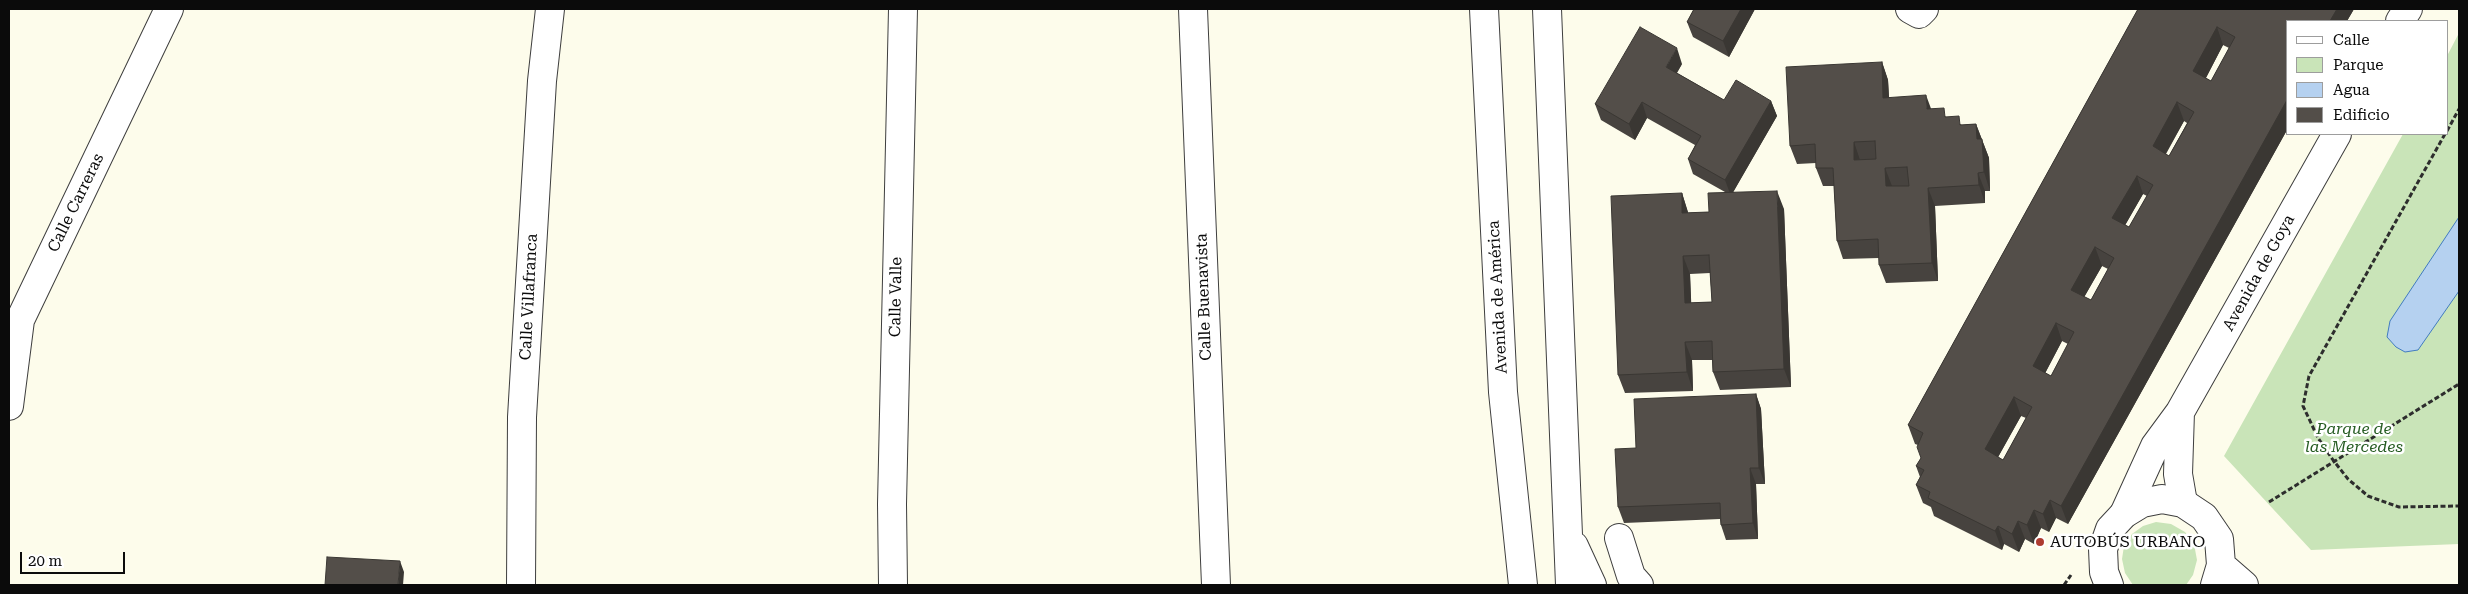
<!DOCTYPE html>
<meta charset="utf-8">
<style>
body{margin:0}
#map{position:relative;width:2468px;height:594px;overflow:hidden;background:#fdfceb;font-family:"Roboto Serif",serif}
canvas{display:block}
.frame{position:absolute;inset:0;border:10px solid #0b0b0b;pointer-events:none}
.legend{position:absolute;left:2286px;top:20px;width:162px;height:115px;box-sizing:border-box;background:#fff;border:1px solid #9d9d9d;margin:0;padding:6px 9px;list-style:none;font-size:15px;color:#0b0b0b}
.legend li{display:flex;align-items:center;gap:10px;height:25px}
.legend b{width:25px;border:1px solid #9d9d9d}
.scale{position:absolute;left:20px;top:552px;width:105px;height:22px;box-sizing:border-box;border:2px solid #0b0b0b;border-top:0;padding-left:6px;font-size:15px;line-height:18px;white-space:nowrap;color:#0b0b0b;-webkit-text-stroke:4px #fff;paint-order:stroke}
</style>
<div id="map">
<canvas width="2468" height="594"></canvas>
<div class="frame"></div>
<ul class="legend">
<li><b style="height:6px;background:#fff"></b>Calle</li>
<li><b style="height:14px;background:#c9e4b8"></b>Parque</li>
<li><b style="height:14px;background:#b5d1f0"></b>Agua</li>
<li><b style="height:14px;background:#534e49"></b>Edificio</li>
</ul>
<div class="scale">20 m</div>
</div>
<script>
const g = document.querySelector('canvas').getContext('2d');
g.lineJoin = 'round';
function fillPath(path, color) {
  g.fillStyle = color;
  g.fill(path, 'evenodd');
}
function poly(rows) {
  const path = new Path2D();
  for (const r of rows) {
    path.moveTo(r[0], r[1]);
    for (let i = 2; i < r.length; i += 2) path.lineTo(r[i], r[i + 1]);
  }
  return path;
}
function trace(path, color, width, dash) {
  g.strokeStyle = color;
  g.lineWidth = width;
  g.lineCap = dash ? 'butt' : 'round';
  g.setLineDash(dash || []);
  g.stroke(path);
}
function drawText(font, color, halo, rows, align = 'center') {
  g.font = font + ' "Roboto Serif",serif';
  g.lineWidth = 5;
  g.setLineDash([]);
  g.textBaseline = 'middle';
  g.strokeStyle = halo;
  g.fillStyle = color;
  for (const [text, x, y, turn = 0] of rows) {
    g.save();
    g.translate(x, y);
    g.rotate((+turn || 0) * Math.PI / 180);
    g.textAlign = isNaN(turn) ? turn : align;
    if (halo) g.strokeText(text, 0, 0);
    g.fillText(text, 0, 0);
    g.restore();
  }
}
fillPath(poly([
 [2459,33,2459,544,2311,550,2224,456,2403,134,2447,134,2447,56],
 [2156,522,2171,524,2185,532,2194,544,2197,560,2193,575,2186,585,2133,585,2125,573,2122,559,2124,546,2132,534,2143,526]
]), '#c9e4b8');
const water = poly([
 [2459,217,2459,291,2418,350,2405,352,2396,347,2387,337,2390,321,2459,217]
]);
fillPath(water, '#b5d1f0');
trace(water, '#427cc0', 1);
const pedestrian = poly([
 [1484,9,1503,392,1523,585],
 [1619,538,1631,576,1639,585]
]);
const minor = poly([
 [1193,9,1216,585],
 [1910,9,1919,14,1924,9],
 [2400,21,2408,9],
 [9,406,20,320,169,9],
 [2180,412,2178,474,2183,503],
 [2124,514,2155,446,2180,412,2337,134],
 [521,585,522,417,542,81,550,9],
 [893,585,892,504,903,9]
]);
const tertiary = poly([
 [1547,9,1570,585],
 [1574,546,1592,585],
 [2221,565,2244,585],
 [2109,585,2104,572,2103,549,2110,529,2124,514,2142,503,2162,499,2183,503,2204,517,2219,539,2221,565,2215,585]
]);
trace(pedestrian, '#3e3e3e', 30);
trace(minor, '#3e3e3e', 30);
trace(tertiary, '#3e3e3e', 30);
trace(poly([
 [2447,131,2459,109],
 [2445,134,2309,376,2303,406,2318,438,2333,460,2348,479,2368,496,2399,507,2459,506],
 [2269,502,2459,384],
 [2064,585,2071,575]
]), '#2d2d2d', 3, [5, 2.5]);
trace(pedestrian, '#fff', 28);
trace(minor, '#fff', 28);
trace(tertiary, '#fff', 28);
fillPath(poly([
 [1694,9,1755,9,1729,57,1693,37,1687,22],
 [2138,9,2354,9,2347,21,2287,21,2287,130,2068,524,2056,518,2049,532,2041,528,2034,544,2025,539,2019,552,2004,544,2002,550,1934,516,1931,507,1923,503,1916,485,1920,477,1916,466,1921,458,1918,445,1915,444,1908,425],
 [2223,45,2229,48,2211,81,2206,78],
 [2184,121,2187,123,2169,156,2166,154],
 [2143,194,2147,196,2129,227,2125,225],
 [2102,266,2108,269,2091,300,2084,297],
 [2062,341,2068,344,2051,376,2045,373],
 [2021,416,2026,418,2003,460,1998,457],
 [1882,62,1888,80,1889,97,1931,109,1962,125,1976,124,1989,158,1990,191,1985,191,1985,203,1935,206,1938,281,1886,283,1879,265,1879,258,1843,259,1837,241,1834,186,1823,186,1816,168,1816,163,1797,164,1790,146],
 [1682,64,1677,73,1724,100,1771,101,1777,116,1733,192,1784,209,1791,387,1720,390,1713,372,1712,360,1692,360,1693,391,1625,393,1618,375,1682,193,1688,213,1709,212,1725,192,1693,174,1688,159,1695,145,1647,118,1635,140,1601,120,1595,104],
 [1710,273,1712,302,1691,303,1690,274],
 [1756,394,1761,409,1765,484,1756,484,1758,539,1726,540,1721,525,1720,519,1624,523,1618,507,1636,448]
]), '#47433f');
fillPath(poly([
 [1741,9,1755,9,1729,57,1723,41],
 [2337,9,2354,9,2347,21,2330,21],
 [2217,27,2223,45,2200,89,2193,71],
 [1677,48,1682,64,1671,82,1666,67],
 [1882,62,1888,80,1890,116,1883,98],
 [1926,95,1933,114,1927,109],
 [2287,100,2287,130,2068,524,2061,506],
 [1771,101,1777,116,1731,196,1725,180],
 [1642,102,1647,118,1635,140,1629,124],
 [2177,102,2184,121,2159,165,2153,146],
 [1976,124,1989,158,1990,191,1984,172,1977,139],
 [1854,142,1860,160,1854,160],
 [1885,168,1892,186,1886,186],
 [1978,173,1985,191,1985,203,1979,185],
 [2137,176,2143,194,2119,236,2112,218],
 [1928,188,1935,206,1938,281,1932,263],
 [1777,191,1784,209,1791,387,1784,369],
 [1682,193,1688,212,1689,232,1682,213],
 [2095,247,2102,266,2078,308,2071,290],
 [1683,256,1690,274,1692,321,1685,303],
 [2056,323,2062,341,2039,385,2033,366],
 [1685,342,1692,360,1693,391,1687,372],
 [1756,394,1761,409,1765,484,1759,468],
 [2014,397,2021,416,1992,468,1985,449],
 [1750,468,1756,484,1758,539,1753,523],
 [2050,500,2056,518,2049,532,2043,514],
 [2034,510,2041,528,2034,544,2027,525],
 [2018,521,2025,539,2019,552,2012,534],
 [1998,526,2004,544,2002,550,1995,531],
 [400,561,404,572,403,585,398,585]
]), '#3a3733');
const building = poly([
 [1694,9,1741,9,1723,41,1687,22,1694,9],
 [2138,9,2337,9,2330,21,2287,21,2287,100,2061,506,2050,500,2043,514,2034,510,2027,525,2018,521,2012,534,1998,526,1995,531,1928,498,1930,492,1916,485,1924,470,1916,466,1921,458,1917,447,1923,433,1908,425,2138,9],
 [2217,27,2235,37,2211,81,2193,71,2217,27],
 [2177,102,2194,112,2169,156,2153,146,2177,102],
 [2137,176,2153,185,2129,227,2112,218,2137,176],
 [2095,247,2114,258,2091,300,2071,290,2095,247],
 [2056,323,2074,332,2051,376,2033,366,2056,323],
 [2014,397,2032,407,2003,460,1985,449,2014,397],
 [1640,27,1677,48,1666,67,1724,100,1736,80,1771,101,1725,180,1688,159,1701,136,1642,102,1629,124,1595,104,1640,27],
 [1882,62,1883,98,1926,95,1927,109,1944,108,1945,117,1959,116,1960,125,1976,124,1977,139,1982,139,1984,172,1978,173,1979,185,1928,188,1932,263,1879,265,1878,239,1837,241,1833,168,1816,168,1815,144,1790,146,1786,67,1882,62],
 [1875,141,1876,159,1854,160,1854,142,1875,141],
 [1907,167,1909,186,1886,186,1885,168,1907,167],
 [1777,191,1784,369,1713,372,1712,341,1685,342,1687,372,1618,375,1611,196,1682,193,1682,213,1709,212,1708,193,1777,191],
 [1709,255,1712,302,1685,303,1683,256,1709,255],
 [1756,394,1759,468,1750,468,1753,523,1721,525,1720,503,1618,507,1615,449,1636,448,1634,399,1756,394],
 [327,557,400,561,398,585,325,585,327,557]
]);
fillPath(building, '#534e49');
trace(building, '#3a3733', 1);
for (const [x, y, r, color] of [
 [2040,542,5,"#ae3c31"]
]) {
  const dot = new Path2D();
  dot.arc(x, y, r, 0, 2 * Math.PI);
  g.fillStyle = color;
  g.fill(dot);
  trace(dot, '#fff', 2);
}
drawText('16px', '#0b0b0b', '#fff', [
 ["Calle Carreras",76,203,-64],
 ["Avenida de Goya",2259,273,-61],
 ["Calle Villafranca",529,297,-87],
 ["Calle Valle",896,297,-89],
 ["Calle Buenavista",1204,297,-92],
 ["Avenida de América",1498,297,-93]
]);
drawText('italic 16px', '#265c22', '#fff', [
 ["Parque de",2354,429],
 ["las Mercedes",2354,447]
]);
drawText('16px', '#0b0b0b', '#fff', [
 ["AUTOBÚS URBANO",2050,542]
], 'left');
</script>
